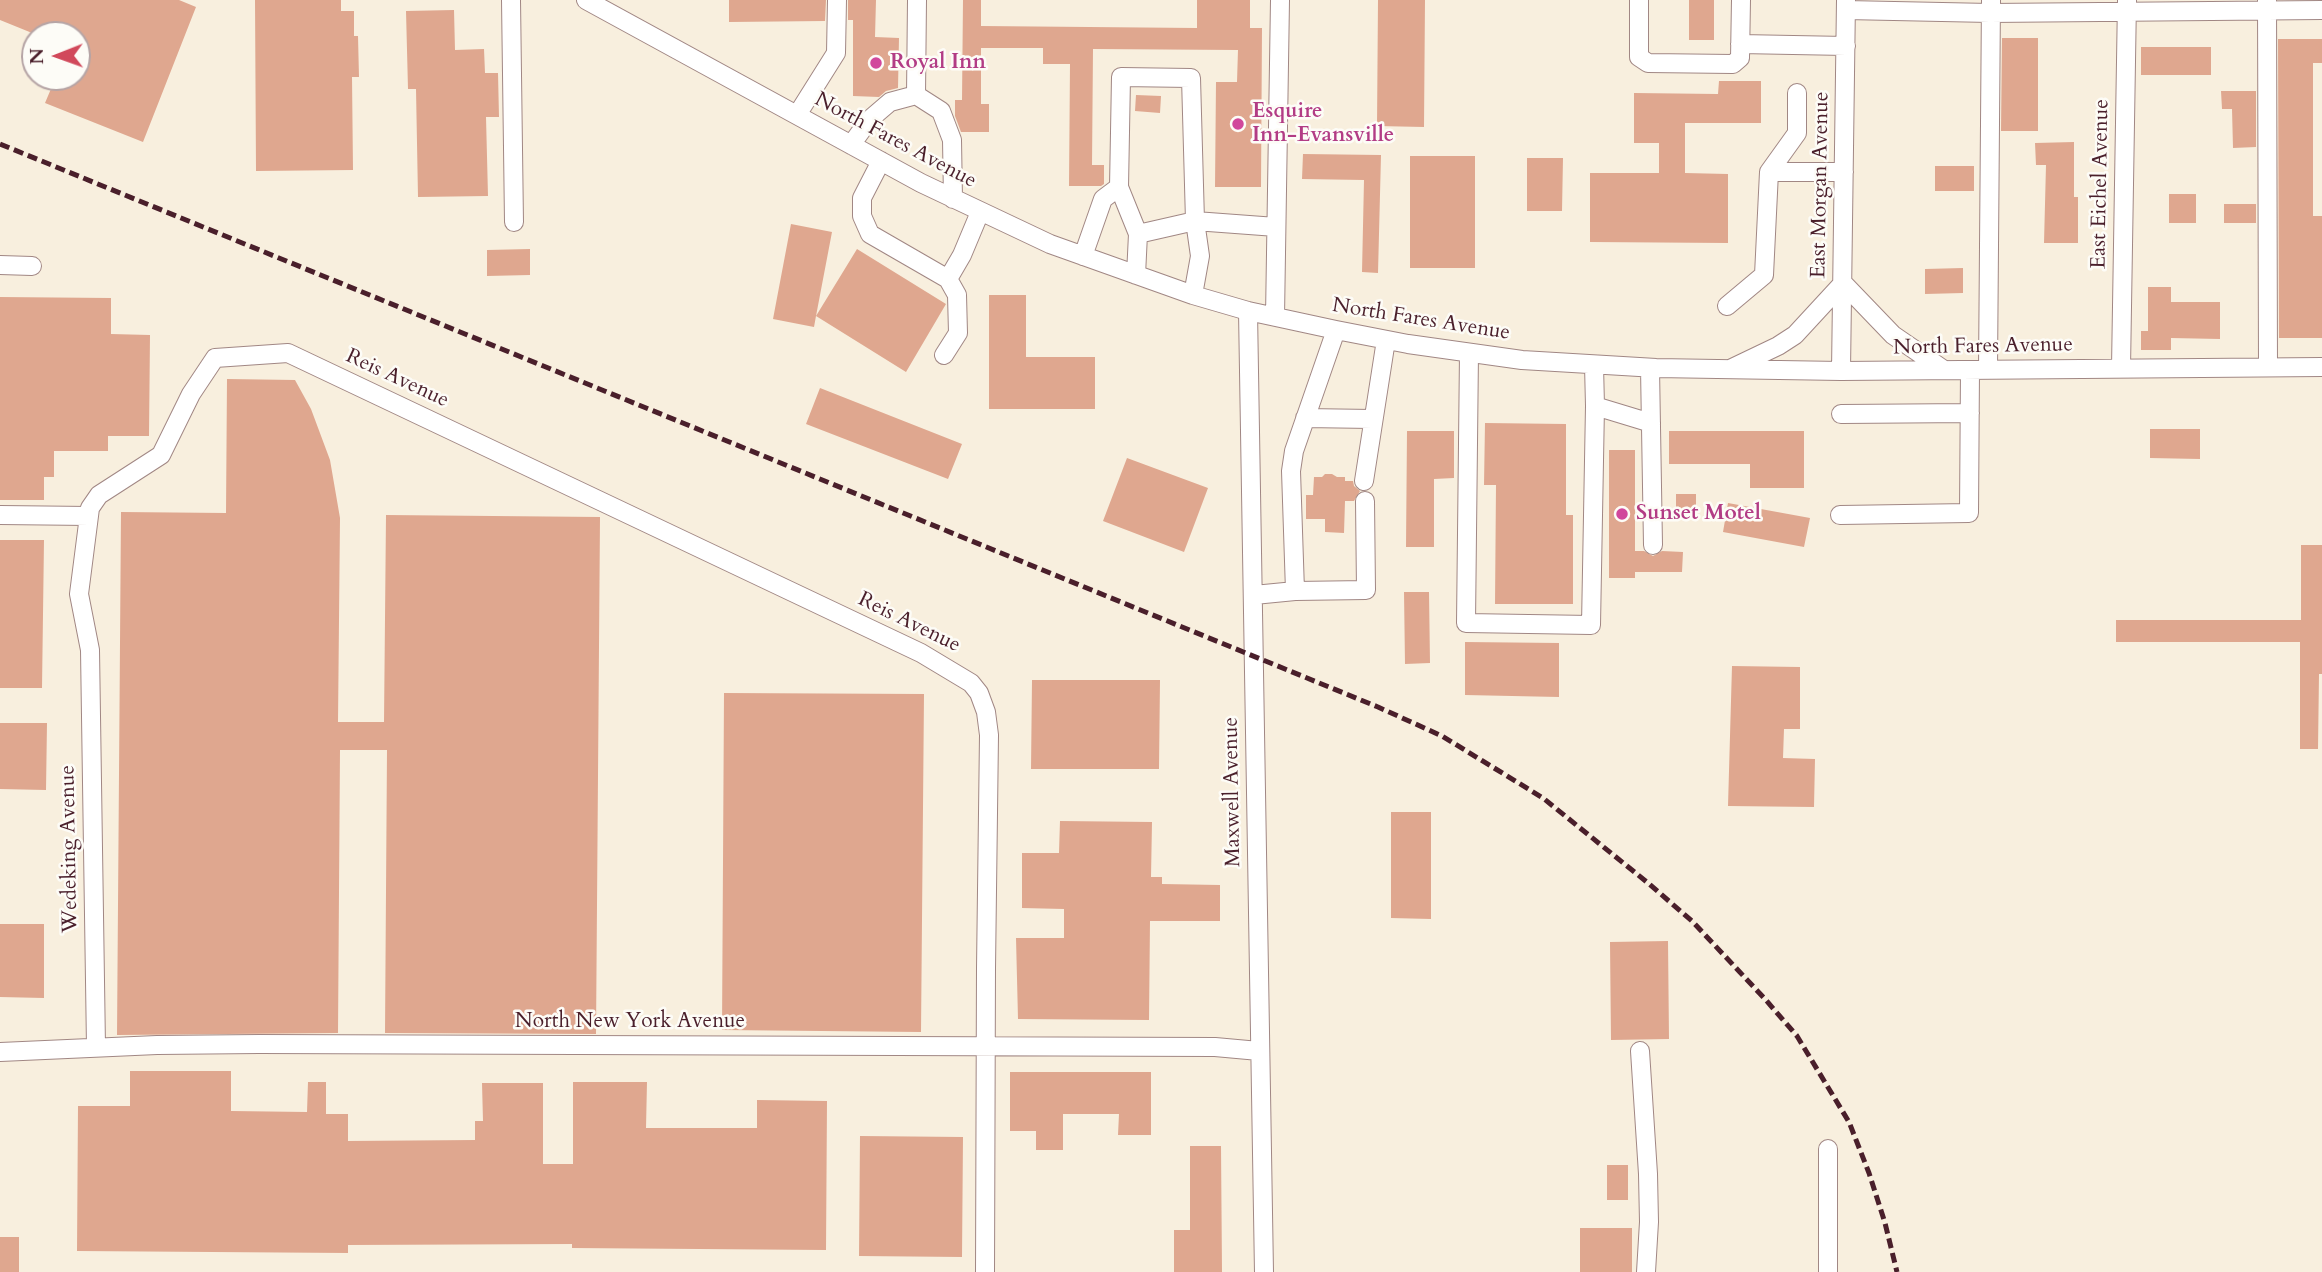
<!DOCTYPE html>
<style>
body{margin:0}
#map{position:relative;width:2322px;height:1272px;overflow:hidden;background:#f8efde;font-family:Cardo,serif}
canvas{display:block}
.north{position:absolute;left:21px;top:21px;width:70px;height:70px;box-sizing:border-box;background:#fdfcf7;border:2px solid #b5a4a5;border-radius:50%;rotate:269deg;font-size:19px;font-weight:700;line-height:28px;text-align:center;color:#4a1f2b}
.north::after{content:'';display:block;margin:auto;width:24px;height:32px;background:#d1495b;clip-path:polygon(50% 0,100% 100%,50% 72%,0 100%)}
</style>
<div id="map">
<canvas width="2322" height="1272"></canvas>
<div class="north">N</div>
</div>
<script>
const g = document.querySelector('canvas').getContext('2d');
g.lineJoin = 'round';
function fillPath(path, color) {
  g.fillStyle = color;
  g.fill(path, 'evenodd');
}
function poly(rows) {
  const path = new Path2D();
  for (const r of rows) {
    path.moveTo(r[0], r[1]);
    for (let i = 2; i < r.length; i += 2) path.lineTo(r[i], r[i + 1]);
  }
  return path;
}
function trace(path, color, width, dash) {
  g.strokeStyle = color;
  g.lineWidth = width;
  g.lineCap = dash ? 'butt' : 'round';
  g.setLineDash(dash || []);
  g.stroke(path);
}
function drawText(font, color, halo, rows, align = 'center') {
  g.font = font + ' Cardo,serif';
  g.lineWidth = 5;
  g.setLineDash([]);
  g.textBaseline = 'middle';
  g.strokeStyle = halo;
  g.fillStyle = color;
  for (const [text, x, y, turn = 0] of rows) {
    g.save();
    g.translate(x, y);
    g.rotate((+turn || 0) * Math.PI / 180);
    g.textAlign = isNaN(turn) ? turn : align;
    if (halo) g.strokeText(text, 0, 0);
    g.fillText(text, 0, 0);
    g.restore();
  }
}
fillPath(poly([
 [0,0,179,0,196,7,143,142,45,103,56,77,77,77,77,35,37,35,0,20],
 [255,0,341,0,341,11,354,11,354,36,358,36,359,77,352,77,353,170,256,171],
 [729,0,826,0,825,21,729,22],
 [848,0,876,0,875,37,899,38,898,88,886,91,879,97,853,96,853,20,848,20],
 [963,0,981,0,981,26,1197,28,1197,0,1250,0,1250,28,1262,28,1261,187,1215,187,1216,82,1237,82,1238,50,1093,49,1092,165,1104,165,1104,184,1101,186,1069,186,1070,64,1043,64,1043,48,981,48,981,104,989,104,989,132,961,132,955,116,955,100,962,100],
 [1378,0,1425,0,1424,127,1377,126],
 [1689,0,1714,0,1714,40,1689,40],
 [454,10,455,50,484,49,485,73,498,73,499,117,486,117,488,196,418,197,416,89,408,89,406,11],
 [2002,38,2038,38,2038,131,2001,131],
 [2278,39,2322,39,2322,63,2313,63,2313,216,2322,216,2322,338,2279,338],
 [2141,47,2211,47,2211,75,2141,75],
 [1719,81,1761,81,1761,123,1685,123,1685,173,1728,174,1728,243,1590,242,1590,173,1659,173,1659,143,1634,143,1634,93,1718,94],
 [2221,91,2256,91,2256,147,2233,148,2232,109,2222,109],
 [1136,95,1161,96,1160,113,1135,111],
 [2074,142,2074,197,2078,197,2078,243,2044,243,2046,165,2036,165,2035,143],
 [1303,154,1381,155,1378,273,1362,272,1364,180,1302,179],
 [1410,156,1475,156,1475,268,1410,268],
 [1527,158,1563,158,1562,211,1527,211],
 [1935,166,1974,166,1974,191,1935,191],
 [2169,194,2196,194,2196,223,2169,223],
 [2224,204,2256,204,2256,223,2224,223],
 [791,224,832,232,816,316,857,249,946,304,906,372,816,316,814,327,773,319],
 [530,249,530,275,487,276,487,250],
 [1963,268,1963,293,1925,294,1925,269],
 [2148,287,2171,287,2171,302,2220,302,2220,339,2171,338,2171,350,2141,350,2141,331,2148,331],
 [989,295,1026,295,1026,357,1095,357,1095,409,989,409],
 [0,297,111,298,111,334,150,335,149,436,108,436,108,451,54,451,54,477,44,477,44,500,0,500],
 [227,379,295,380,311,409,330,460,340,518,338,722,384,722,386,515,600,517,596,1034,385,1033,387,750,340,750,338,1033,117,1035,121,512,226,513],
 [820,388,962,444,948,479,806,424],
 [1485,423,1566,424,1566,515,1573,515,1573,604,1495,604,1496,485,1484,485],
 [2150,429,2200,429,2200,459,2150,458],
 [1407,431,1454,431,1454,478,1434,479,1434,547,1406,547],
 [1669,431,1804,431,1804,488,1750,488,1750,464,1669,464],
 [1609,450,1635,450,1635,551,1644,551,1653,556,1662,551,1683,552,1682,572,1635,572,1635,578,1609,578],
 [1127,458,1208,488,1184,552,1103,521],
 [1325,474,1332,474,1337,477,1345,477,1345,481,1353,481,1354,486,1360,491,1354,501,1345,501,1344,533,1325,532,1325,519,1306,519,1306,495,1313,495,1314,477,1322,477],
 [1676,494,1696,494,1696,513,1676,513],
 [1728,503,1810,518,1804,547,1723,532],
 [0,540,44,540,42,688,0,688],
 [2301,545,2322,545,2322,674,2319,674,2318,749,2300,749,2300,642,2116,642,2116,620,2301,620],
 [1404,592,1429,592,1430,663,1405,664],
 [1465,642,1559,643,1559,697,1465,695],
 [1732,666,1800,667,1800,729,1784,729,1783,758,1815,759,1814,807,1728,806],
 [1032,680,1160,680,1159,769,1031,769],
 [724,693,924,694,921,1032,722,1030],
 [0,723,47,723,46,790,0,789],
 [1391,812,1431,812,1431,919,1391,918],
 [1060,821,1152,822,1151,877,1162,877,1162,884,1220,885,1220,921,1150,921,1149,1020,1018,1019,1016,938,1064,938,1064,909,1022,908,1022,853,1059,853],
 [0,924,44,924,44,998,0,997],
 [1668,941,1669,1039,1611,1040,1610,942],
 [130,1071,231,1071,231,1111,307,1112,308,1082,326,1082,326,1114,348,1114,348,1141,475,1140,475,1121,483,1121,482,1083,543,1083,543,1164,573,1164,573,1082,647,1082,646,1128,757,1128,757,1100,827,1101,826,1250,572,1248,572,1244,348,1245,348,1253,77,1251,78,1106,130,1106],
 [1010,1072,1151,1072,1151,1135,1118,1135,1119,1114,1063,1114,1063,1150,1036,1150,1036,1131,1010,1131],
 [860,1136,963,1137,962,1257,859,1256],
 [1190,1146,1221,1146,1222,1272,1174,1272,1174,1230,1190,1230],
 [1607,1165,1628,1165,1628,1200,1607,1200],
 [1580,1228,1632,1228,1632,1272,1580,1272],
 [0,1237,19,1237,19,1272,0,1272]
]), '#dfa78f');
const minor = poly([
 [511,0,514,222],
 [586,0,921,183,1050,244,1193,295,1248,311,1336,330,1408,344,1522,360,1656,368,1841,371,2322,367],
 [1639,0,1639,57,1648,63,1733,64,1740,58,1741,0],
 [2267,0,2268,367],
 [1846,10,1990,13,2322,10],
 [1740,44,1846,46],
 [916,95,917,0],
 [797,115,836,53,837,0],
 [851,145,869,120,890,102,916,95,941,111,952,140,953,199],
 [881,161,862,198,862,216,870,234,948,279,957,295,958,333,944,355],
 [1769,172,1797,133,1797,93],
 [1138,234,1195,221,1200,256,1193,295],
 [1083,256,1103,199,1119,187],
 [0,265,32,266],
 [1136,275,1138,234,1119,187,1121,77,1191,78,1195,221,1276,227],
 [948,279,962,255,980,212],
 [1727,306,1764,275,1769,172,1844,172],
 [1248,311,1264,1272],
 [1275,317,1280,0],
 [1336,330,1294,451,1291,471,1295,591,1366,590,1365,501],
 [1469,353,1466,623,1591,625,1595,406],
 [1594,365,1595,406,1651,423],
 [1650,368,1653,545],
 [1732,368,1778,346,1795,335,1843,283,1893,335,1944,370],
 [2121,368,2127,0],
 [1988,370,1991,0],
 [1841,371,1846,0],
 [1841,414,1970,413],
 [1305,418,1372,419],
 [1364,481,1386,340],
 [0,515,89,516],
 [1840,515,1969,513,1970,370],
 [1254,595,1295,591],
 [96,1047,90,650,79,594,90,508,99,495,161,455,191,394,215,358,288,353,921,653,971,683,979,693,986,712,989,735,986,968,985,1272],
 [1640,1051,1648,1174,1649,1222,1646,1272],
 [0,1052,157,1045,259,1044,1215,1047,1259,1051],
 [1828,1149,1828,1272]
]);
trace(minor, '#a18784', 20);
trace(minor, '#fff', 18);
trace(poly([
 [0,144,1378,707,1442,736,1543,798,1648,883,1692,921,1765,999,1797,1036,1849,1122,1869,1173,1885,1223,1897,1272]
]), '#4a1f2b', 5, [10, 5]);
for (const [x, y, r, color] of [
 [876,63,7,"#d1479c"],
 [1238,124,7,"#d1479c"],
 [1622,514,7,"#d1479c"]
]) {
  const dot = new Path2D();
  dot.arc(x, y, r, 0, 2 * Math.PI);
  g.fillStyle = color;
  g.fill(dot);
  trace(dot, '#fdfcf7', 2.5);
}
drawText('bold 21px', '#b23c85', '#fdfcf7', [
 ["Royal Inn",890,63],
 ["Esquire",1252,112],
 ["Inn-Evansville",1252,136],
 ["Sunset Motel",1636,514]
], 'left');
drawText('21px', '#4a1f2b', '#fdfcf7', [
 ["North Fares Avenue",895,141,28],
 ["East Eichel Avenue",2101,184,-89],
 ["East Morgan Avenue",1821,185,-89],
 ["North Fares Avenue",1421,320,9],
 ["North Fares Avenue",1983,347,-1],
 ["Reis Avenue",397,379,25],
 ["Reis Avenue",909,623,26],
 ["Maxwell Avenue",1233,792,-91],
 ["Wedeking Avenue",70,849,-91],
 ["North New York Avenue",630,1022]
]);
</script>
